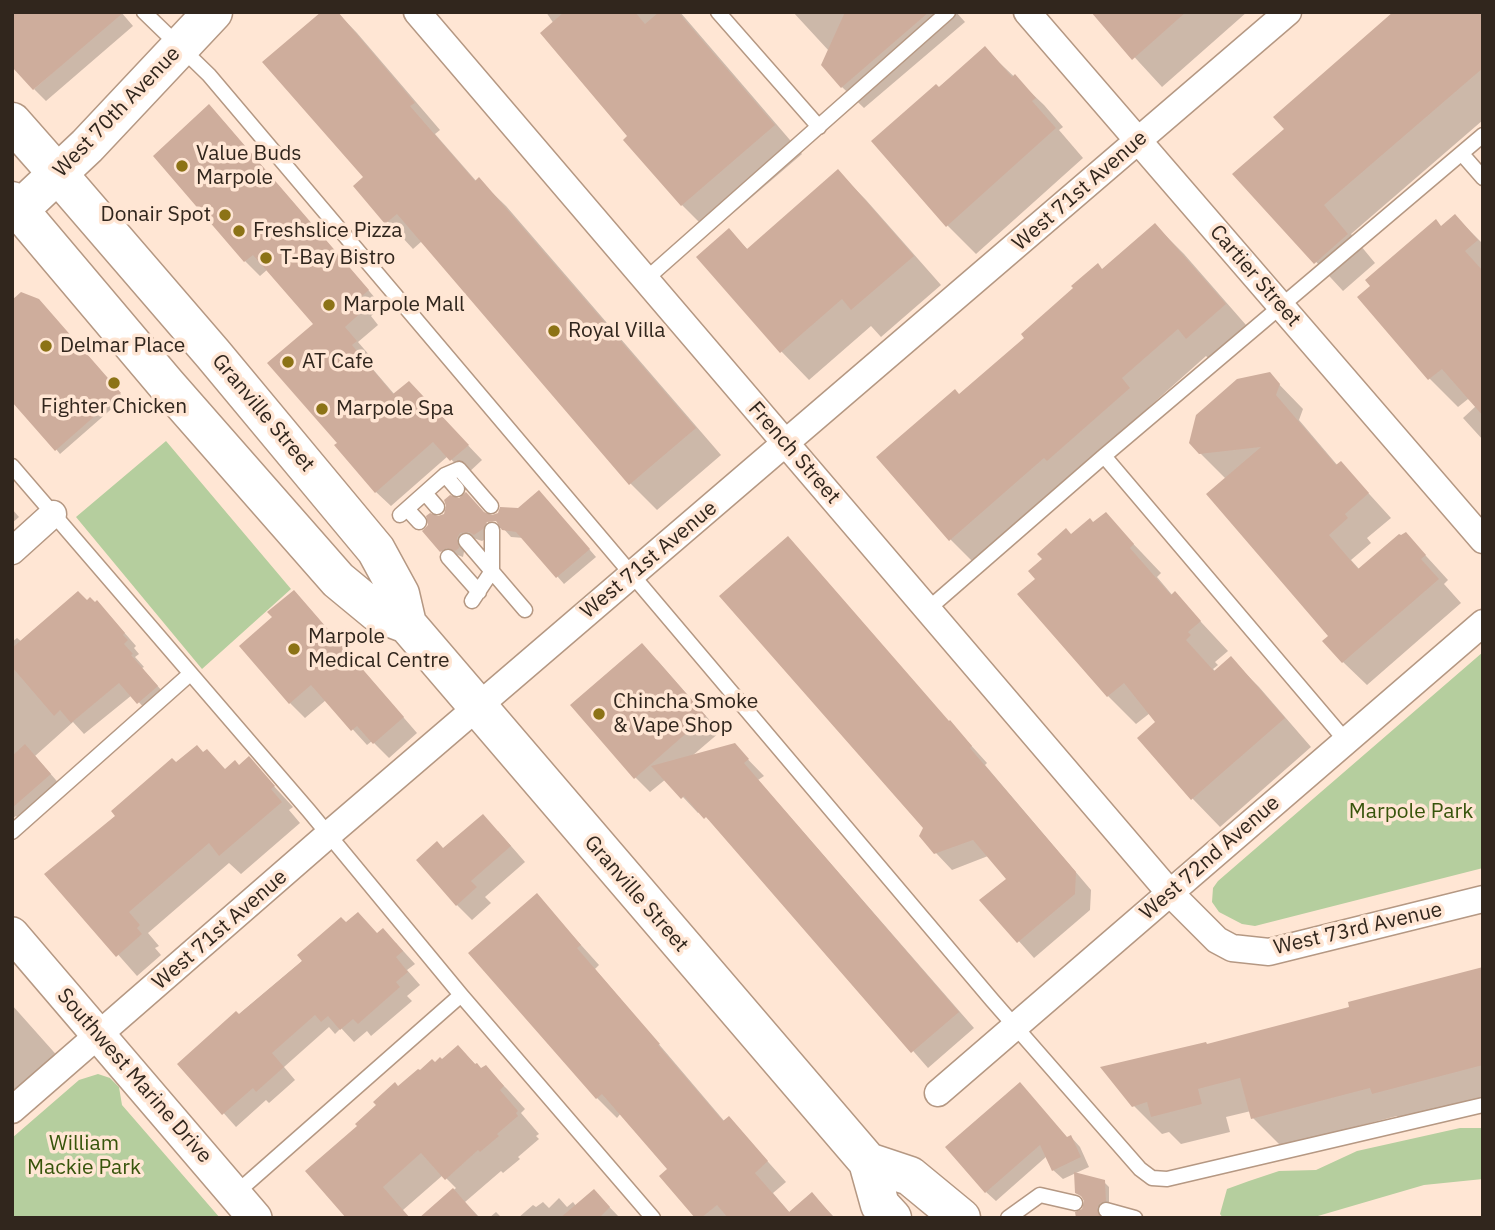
<!DOCTYPE html>
<style>
body{margin:0}
#map{position:relative;width:1495px;height:1230px;overflow:hidden;background:#ffe6d4;font-family:"IBM Plex Sans",sans-serif}
canvas{display:block}
.frame{position:absolute;inset:0;border:14px solid #31261d;pointer-events:none}
</style>
<div id="map">
<canvas width="1495" height="1230"></canvas>
<div class="frame"></div>
</div>
<script>
const g = document.querySelector('canvas').getContext('2d');
g.lineJoin = 'round';
function fillPath(path, color) {
  g.fillStyle = color;
  g.fill(path, 'evenodd');
}
function poly(rows) {
  const path = new Path2D();
  for (const r of rows) {
    path.moveTo(r[0], r[1]);
    for (let i = 2; i < r.length; i += 2) path.lineTo(r[i], r[i + 1]);
  }
  return path;
}
function trace(path, color, width, dash) {
  g.strokeStyle = color;
  g.lineWidth = width;
  g.lineCap = dash ? 'butt' : 'round';
  g.setLineDash(dash || []);
  g.stroke(path);
}
function drawText(font, color, halo, rows, align = 'center') {
  g.font = font + ' "IBM Plex Sans",sans-serif';
  g.lineWidth = 7;
  g.setLineDash([]);
  g.textBaseline = 'middle';
  g.strokeStyle = halo;
  g.fillStyle = color;
  for (const [text, x, y, turn = 0] of rows) {
    g.save();
    g.translate(x, y);
    g.rotate((+turn || 0) * Math.PI / 180);
    g.textAlign = isNaN(turn) ? turn : align;
    if (halo) g.strokeText(text, 0, 0);
    g.fillText(text, 0, 0);
    g.restore();
  }
}
fillPath(poly([
 [166,441,291,589,202,669,76,517],
 [1483,652,1483,868,1255,926,1242,924,1219,912,1212,902,1213,888,1218,881],
 [98,1074,110,1078,119,1087,122,1105,220,1218,12,1218,12,1138,79,1080],
 [1460,1128,1483,1128,1483,1179,1424,1185,1311,1218,1223,1218,1220,1214,1227,1189,1249,1181,1279,1171,1316,1170,1357,1151]
]), '#b5ce9e');
fillPath(poly([
 [121,12,133,26,46,101,34,89],
 [337,12,357,33,440,130,435,134,477,182,479,180,506,206,721,455,657,510,631,484,422,241,413,249,355,186,365,177],
 [546,12,680,12,802,154,710,233,682,205,629,136],
 [793,12,956,12,965,22,864,108,842,87,829,51],
 [1093,12,1247,12,1162,87],
 [1483,12,1483,120,1351,234,1375,263,1343,291,1235,174],
 [985,49,1044,105,1063,127,1059,130,1083,158,976,254,948,226,874,141],
 [223,121,382,306,371,316,378,325,358,342,370,356,365,360,395,395,423,398,482,460,466,475,448,456,391,506,376,492,339,443,315,324,268,269,260,276,245,261,156,156],
 [838,171,866,200,941,285,881,337,871,326,809,380,781,351,729,230,748,250],
 [1455,216,1483,244,1483,440,1463,418,1476,406,1468,399,1458,407,1430,379,1360,297],
 [1155,225,1184,254,1253,333,1216,366,1206,356,1149,407,1157,417,979,568,951,540,879,458,959,396],
 [43,306,124,398,60,454,56,449],
 [1269,374,1303,409,1299,420,1338,466,1341,463,1391,518,1367,538,1371,543,1351,560,1360,570,1406,534,1448,580,1444,584,1461,603,1367,685,1343,662,1330,636,1226,479,1200,453],
 [546,499,596,557,564,584,524,538,511,537,503,528,495,528,490,536,482,541,473,538,466,541,463,557,455,554,449,558,441,551,438,518,484,514,492,517],
 [497,520,500,524,479,523],
 [12,509,19,517,12,523],
 [1105,514,1161,573,1157,577,1173,596,1175,594,1228,651,1215,662,1218,665,1213,669,1216,672,1231,659,1259,687,1311,747,1220,827,1192,798,1158,722,1150,713,1136,724,1108,696,1020,594,1038,579,1071,536,1094,524],
 [87,602,109,615,136,646,134,648,139,654,135,657,144,667,142,668,169,699,151,715,132,695,84,734,73,722,35,756,62,787,23,822,16,816,12,819,12,642,17,638,22,642],
 [308,607,417,733,389,758,372,741,367,745,326,700,305,718,290,703],
 [657,660,720,732,692,756,734,745,764,776,758,780,974,1028,928,1068,722,832,700,811,698,813,666,779,650,792,635,777],
 [950,722,987,763,985,765,1091,890,1090,910,1034,958,982,900,1008,879,988,856,952,870,936,853,925,828],
 [249,759,293,807,289,810,300,823,241,874,229,863,148,933,159,946,155,948,161,955,137,976,47,874,176,765,226,771,240,767],
 [498,831,525,862,485,897,491,903,472,920,457,905,443,850],
 [537,896,599,965,595,969,725,1122,729,1118,786,1182,773,1193,790,1213,812,1194,835,1218,697,1218,669,1169,621,1113,617,1118,597,1098],
 [346,924,396,943,415,964,407,970,420,985,407,996,412,1001,371,1036,367,1031,354,1042,341,1028,335,1034,329,1027,284,1067,295,1080,269,1103,266,1100,236,1127,180,1064],
 [1483,968,1483,1100,1402,1121,1397,1116,1281,1146,1253,1118,1251,1111,1226,1117,1230,1132,1181,1144,1169,1132,1162,1134,1133,1105,1207,1046,1351,1008],
 [12,1005,61,1060,12,1102],
 [458,1047,481,1070,485,1067,507,1089,525,1109,521,1113,539,1134,536,1136,539,1139,518,1157,520,1159,503,1173,501,1171,465,1202,480,1218,422,1218,456,1188,443,1175,403,1210,348,1218,398,1088,442,1061],
 [1029,1094,1068,1139,1071,1137,1080,1147,1089,1167,1063,1179,1053,1170,1047,1156,996,1201,986,1192],
 [1104,1182,1109,1187,1109,1205,1103,1208,1100,1218,1084,1210,1085,1199,1076,1192],
 [594,1191,620,1218,518,1218,533,1205,536,1207,543,1202,549,1208,559,1198,567,1207,573,1202,576,1206],
 [496,1212,502,1218,489,1218]
]), '#0003');
fillPath(poly([
 [12,12,124,12,33,90,12,67],
 [321,12,338,12,415,103,410,106,475,181,479,177,696,428,629,485,397,214,385,224,353,186,363,177,262,62],
 [564,12,635,12,645,24,659,12,678,12,775,125,681,206,623,140,627,136,540,33],
 [845,12,929,12,841,88,821,65],
 [1091,12,1186,12,1132,60],
 [1393,12,1483,12,1483,68,1324,205,1348,234,1314,264,1232,174,1284,129,1273,117],
 [985,46,1012,77,1015,74,1036,98,1032,101,1056,128,946,227,871,141,936,84,939,87],
 [209,104,369,290,357,300,365,309,345,327,357,341,352,345,393,394,409,381,469,445,450,461,433,442,375,493,334,445,337,443,267,363,313,324,253,255,244,262,153,156],
 [838,169,914,256,851,310,842,299,780,353,696,257,729,228,747,249],
 [1455,214,1478,240,1465,251,1483,271,1483,416,1442,369,1428,380,1357,297,1370,286,1365,280,1436,219,1441,226],
 [1155,223,1226,304,1186,339,1178,329,1122,378,1130,388,1047,461,1044,458,949,541,876,457,955,389,959,394,1024,338,1021,334,1073,288,1071,286,1098,263,1102,269],
 [21,292,39,299,121,393,55,451,12,402,12,300],
 [1270,372,1280,384,1276,395,1336,465,1341,461,1369,493,1345,514,1348,518,1329,535,1358,569,1399,534,1401,535,1406,532,1426,555,1421,559,1439,579,1342,663,1322,641,1328,636,1206,494,1261,447,1199,454,1189,443,1196,415,1237,379],
 [539,490,590,549,556,578,516,532,502,530,496,521,487,522,483,529,474,535,469,532,460,533,457,538,459,548,455,551,447,548,440,552,422,531,428,525,426,516,430,513,438,516,444,514,446,506,444,500,450,495,459,498,466,492,484,512,492,515,498,513,500,507,518,508],
 [1106,512,1134,544,1130,548,1171,595,1175,591,1201,621,1188,632,1191,635,1186,640,1214,671,1231,656,1285,718,1191,800,1137,738,1155,722,1124,683,1107,697,1017,594,1035,579,1028,571,1042,559,1037,554,1066,528,1071,534,1090,518,1093,522],
 [788,536,949,721,950,720,972,746,970,748,1076,872,1075,894,1017,943,979,900,1006,879,973,840,934,854,919,836,923,828,719,596],
 [294,590,404,717,373,744,357,726,351,731,311,685,289,704,239,646,272,617,267,612],
 [78,591,87,600,90,597,95,602,97,600,125,633,123,635,128,640,124,644,133,654,131,655,158,686,137,704,119,683,71,723,60,710,54,716,12,667,12,648],
 [642,643,706,716,634,779,570,705],
 [735,743,749,759,744,763,959,1012,911,1053,706,817,704,819,684,796,681,799,651,766],
 [25,744,51,774,12,808,12,756],
 [197,745,203,752,207,749,225,769,235,760,239,765,249,756,275,786,271,789,282,802,219,856,209,843,129,912,140,925,137,928,142,934,116,957,44,874,115,816,111,811,172,758,176,762],
 [483,814,511,846,471,881,477,887,456,906,416,860,437,841,443,848],
 [537,893,581,945,577,948,660,1044,658,1045,723,1121,729,1116,768,1161,755,1173,789,1212,812,1192,834,1218,728,1218,717,1205,701,1218,695,1218,659,1176,667,1169,602,1094,596,1099,468,953],
 [358,912,377,933,383,928,403,951,396,957,408,972,396,982,400,987,358,1024,353,1019,340,1030,328,1016,321,1022,315,1015,272,1053,284,1067,256,1092,253,1088,222,1115,177,1064,236,1011,239,1014,302,961,297,955,341,917,346,922],
 [1483,967,1483,1065,1372,1094,1370,1088,1251,1119,1240,1078,1198,1089,1202,1104,1151,1117,1147,1102,1132,1107,1100,1067,1206,1042,1207,1044,1349,1007,1348,1002],
 [458,1045,475,1064,477,1063,481,1068,486,1065,504,1086,500,1090,518,1111,516,1113,518,1116,497,1134,499,1136,480,1152,478,1150,445,1180,421,1153,383,1187,410,1218,346,1218,305,1171,357,1126,355,1124,376,1105,373,1102,395,1082,398,1086,418,1069,420,1070,432,1059,435,1062,440,1057,442,1059],
 [1020,1082,1067,1137,1071,1135,1081,1157,1052,1171,1040,1145,985,1193,945,1147],
 [1074,1172,1105,1180,1106,1201,1100,1203,1097,1208,1101,1218,1076,1218,1075,1212,1082,1209,1084,1201,1081,1196,1075,1193],
 [453,1188,479,1218,419,1218],
 [594,1189,610,1207,599,1218,560,1218]
]), '#cead9c');
const service = poly([
 [144,12,209,75,992,1000,1140,1169,1152,1178,1167,1179,1483,1105],
 [718,12,819,127],
 [1462,154,1483,178],
 [645,280,948,12],
 [1104,456,1346,741],
 [12,466,309,811,461,995,653,1218],
 [445,475,457,489],
 [425,493,437,507],
 [407,509,419,522],
 [400,515,445,475,459,469,491,506],
 [466,541,525,610],
 [448,557,479,592],
 [472,601,492,571,492,530],
 [927,610,1104,456,1483,135],
 [12,832,190,674],
 [235,1194,461,995],
 [1106,1210,1135,1218],
 [1008,1218,1040,1195,1075,1203]
]);
const minor = poly([
 [417,12,1170,893,1217,940,1232,948,1269,952,1483,899],
 [1027,12,1483,540],
 [12,551,53,514],
 [938,1093,1483,623],
 [12,1110,328,835,1288,12]
]);
const tertiary = poly([
 [12,934,255,1218]
]);
const primary = poly([
 [57,173,213,354,376,550,400,594,407,624,868,1162,880,1205,892,1218],
 [19,210,166,384,338,580,378,613,407,624],
 [868,1162,910,1176,961,1218]
]);
const trunk = poly([
 [12,122,57,173],
 [12,201,19,210,87,146,213,12]
]);
trace(service, '#b59883', 17);
trace(minor, '#b59883', 29);
trace(tertiary, '#b59883', 36);
trace(primary, '#b59883', 41);
trace(trunk, '#b59883', 41);
trace(service, '#fff', 14);
trace(minor, '#fff', 26);
trace(tertiary, '#fff', 33);
trace(primary, '#fff', 38);
trace(trunk, '#fff', 38);
for (const [x, y, r, color] of [
 [182,166,7,"#8c7316"],
 [225,215,7,"#8c7316"],
 [239,231,7,"#8c7316"],
 [266,258,7,"#8c7316"],
 [329,305,7,"#8c7316"],
 [554,331,7,"#8c7316"],
 [46,346,7,"#8c7316"],
 [288,362,7,"#8c7316"],
 [114,383,7,"#8c7316"],
 [322,409,7,"#8c7316"],
 [294,649,7,"#8c7316"],
 [599,714,7,"#8c7316"]
]) {
  const dot = new Path2D();
  dot.arc(x, y, r, 0, 2 * Math.PI);
  g.fillStyle = color;
  g.fill(dot);
  trace(dot, '#ffe6d4', 2.5);
}
drawText('21px', '#31261d', '#ffe6d4', [
 ["West 70th Avenue",117,112,-46],
 ["West 71st Avenue",1080,191,-41],
 ["Cartier Street",1255,276,49],
 ["Granville Street",263,413,50],
 ["French Street",794,453,49],
 ["West 71st Avenue",649,560,-40],
 ["West 72nd Avenue",1210,858,-41],
 ["Granville Street",636,894,49],
 ["West 73rd Avenue",1358,929,-13],
 ["West 71st Avenue",220,930,-41],
 ["Southwest Marine Drive",134,1076,49]
]);
drawText('21px', '#31261d', '#ffe6d4', [
 ["Value Buds",196,154],
 ["Marpole",196,178],
 ["Donair Spot",211,215,"right"],
 ["Freshslice Pizza",253,231],
 ["T-Bay Bistro",280,258],
 ["Marpole Mall",343,305],
 ["Royal Villa",568,331],
 ["Delmar Place",60,346],
 ["AT Cafe",302,362],
 ["Fighter Chicken",114,407,"center"],
 ["Marpole Spa",336,409],
 ["Marpole",308,637],
 ["Medical Centre",308,661],
 ["Chincha Smoke",613,702],
 ["& Vape Shop",613,726]
], 'left');
drawText('21px', '#37540b', '#ffe6d4', [
 ["Marpole Park",1411,812],
 ["William",84,1144],
 ["Mackie Park",84,1168]
]);
</script>
